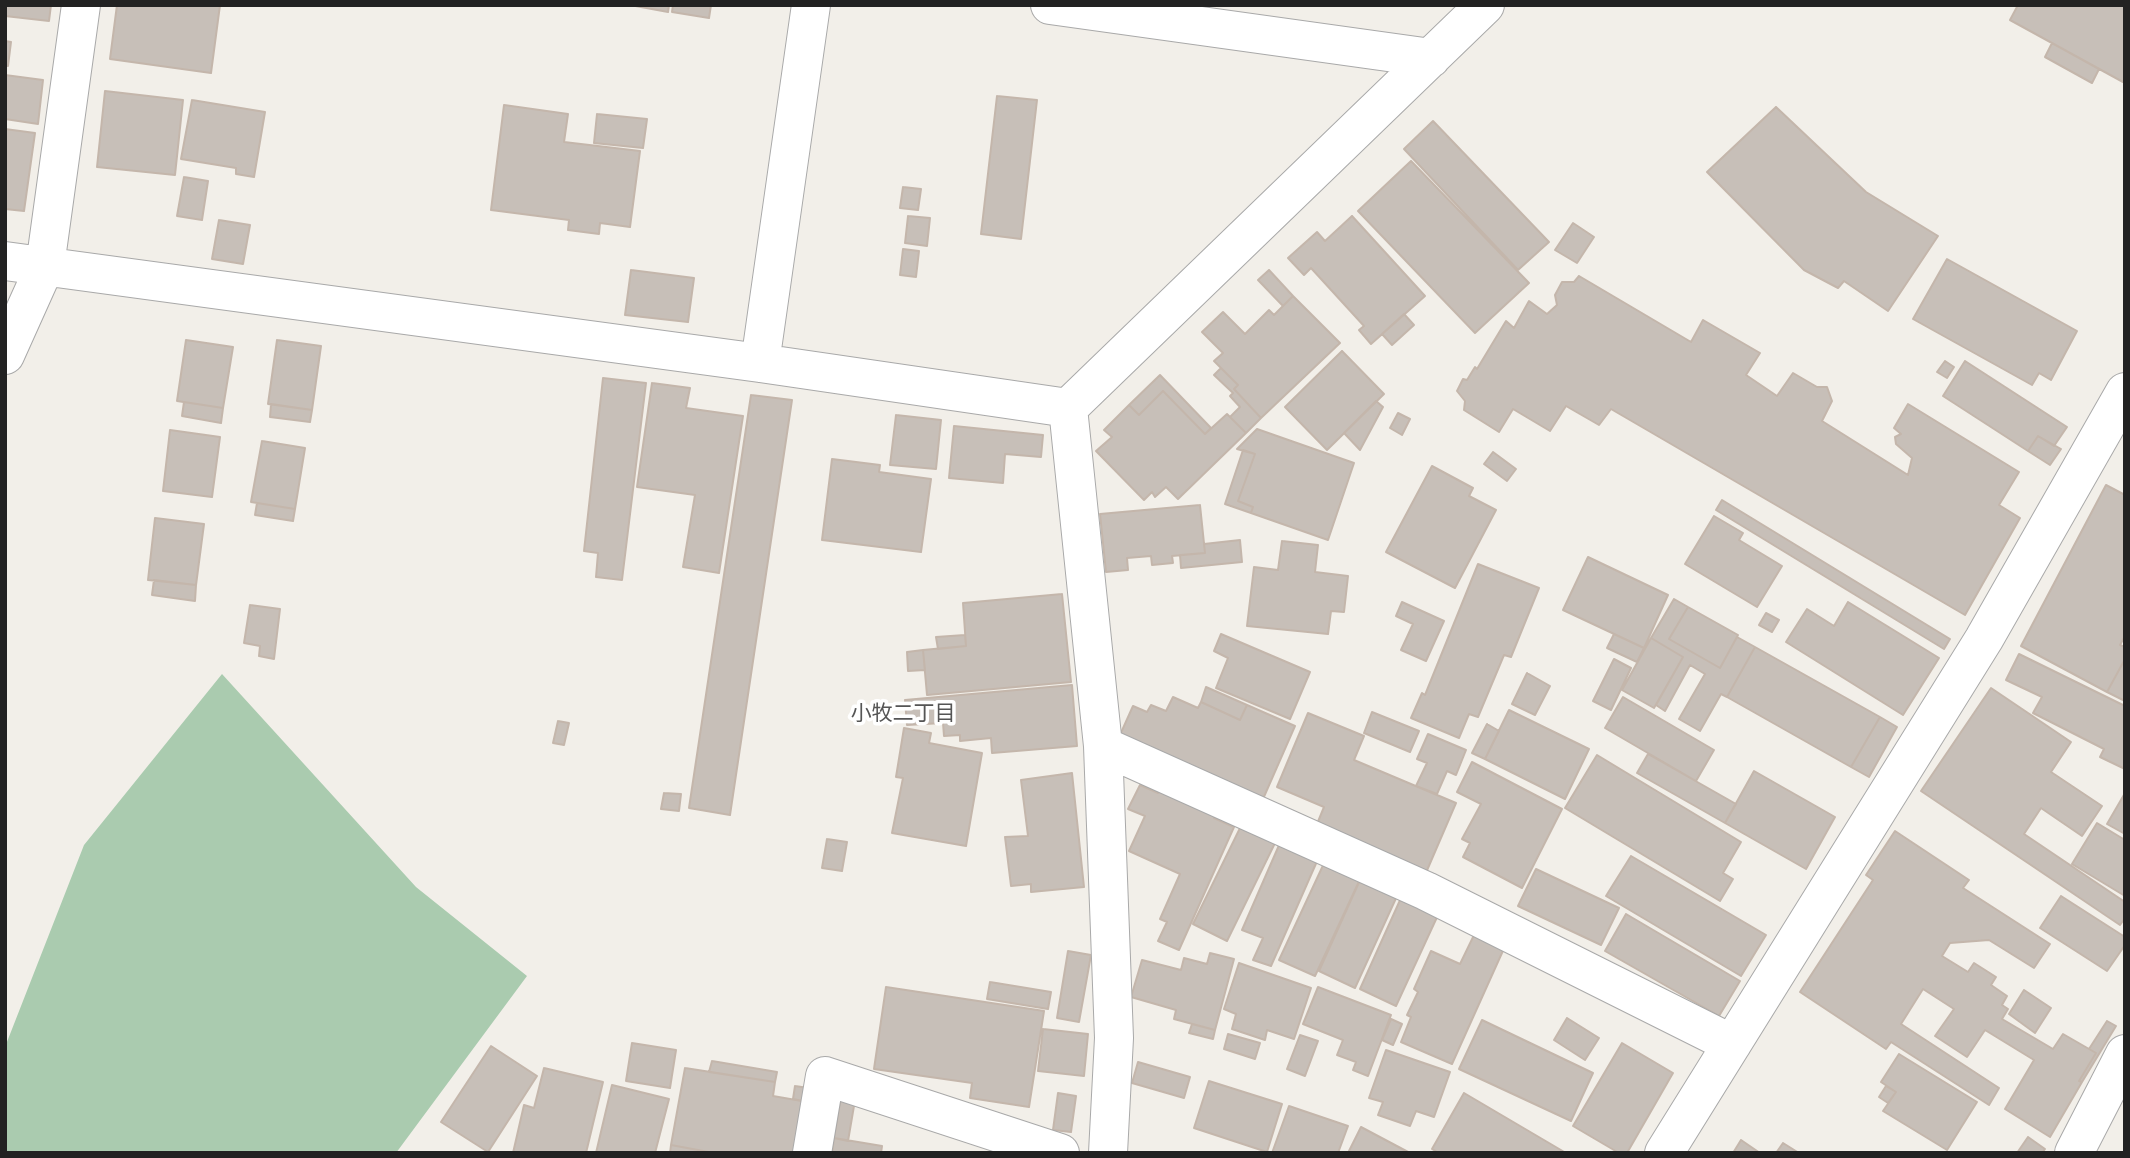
<!DOCTYPE html>
<meta charset="utf-8">
<style>
body{margin:0}
#map{position:relative;width:2130px;height:1158px;overflow:hidden;background:#f2efe9;font-family:"Noto Sans",sans-serif}
canvas{display:block}
.frame{position:absolute;inset:0;border:7px solid #222;pointer-events:none}
</style>
<div id="map">
<canvas width="2130" height="1158"></canvas>
<div class="frame"></div>
</div>
<script>
const g = document.querySelector('canvas').getContext('2d');
g.lineJoin = 'round';
function fillPath(path, color) {
  g.fillStyle = color;
  g.fill(path, 'evenodd');
}
function poly(rows) {
  const path = new Path2D();
  for (const r of rows) {
    path.moveTo(r[0], r[1]);
    for (let i = 2; i < r.length; i += 2) path.lineTo(r[i], r[i + 1]);
  }
  return path;
}
function trace(path, color, width, dash) {
  g.strokeStyle = color;
  g.lineWidth = width;
  g.lineCap = dash ? 'butt' : 'round';
  g.setLineDash(dash || []);
  g.stroke(path);
}
function drawText(font, color, halo, rows, align = 'center') {
  g.font = font + ' "Noto Sans","Noto Sans JP",sans-serif';
  g.lineWidth = 7;
  g.setLineDash([]);
  g.textBaseline = 'middle';
  g.strokeStyle = halo;
  g.fillStyle = color;
  for (const [text, x, y, turn = 0] of rows) {
    g.save();
    g.translate(x, y);
    g.rotate((+turn || 0) * Math.PI / 180);
    g.textAlign = isNaN(turn) ? turn : align;
    if (halo) g.strokeText(text, 0, 0);
    g.fillText(text, 0, 0);
    g.restore();
  }
}
fillPath(poly([
 [222,674,416,887,527,976,396,1153,5,1153,5,1047,84,845]
]), '#aacbaf');
const building = poly([
 [5,5,51,5,49,21,5,16,5,5],
 [117,5,220,5,211,73,110,59,117,5],
 [630,5,669,5,668,12,630,5],
 [673,5,711,5,709,18,672,12,673,5],
 [2018,5,2125,5,2125,79,2123,82,2010,20,2018,5],
 [5,41,11,42,8,66,5,65,5,41],
 [2052,43,2099,69,2092,83,2045,57,2052,43],
 [5,75,43,80,38,124,5,119,5,75],
 [105,91,183,100,175,175,97,167,105,91],
 [997,96,1037,100,1021,239,981,234,997,96],
 [192,100,265,112,254,177,236,174,236,168,181,159,192,100],
 [504,105,568,114,564,142,640,151,630,227,600,223,599,234,568,230,569,220,491,210,504,105],
 [1776,107,1866,192,1938,236,1888,311,1844,281,1838,288,1804,270,1707,172,1776,107],
 [597,114,647,119,643,148,594,143,597,114],
 [1433,121,1549,242,1518,270,1404,149,1433,121],
 [5,129,35,133,24,211,5,209,5,129],
 [1411,161,1529,283,1475,333,1358,211,1411,161],
 [184,177,208,181,202,220,177,216,184,177],
 [903,187,921,189,918,210,900,208,903,187],
 [908,216,930,218,927,246,905,243,908,216],
 [1352,216,1425,296,1371,344,1359,330,1364,326,1311,268,1304,275,1288,258,1317,232,1325,241,1352,216],
 [219,220,250,225,243,264,212,259,219,220],
 [1573,223,1594,237,1577,263,1555,250,1573,223],
 [903,249,919,251,916,277,900,275,903,249],
 [1947,259,2077,331,2051,380,2039,373,2032,385,1913,319,1947,259],
 [631,270,694,278,688,322,625,315,631,270],
 [1269,270,1293,296,1283,306,1258,280,1269,270],
 [1579,276,1691,342,1703,320,1760,353,1746,375,1777,396,1793,373,1817,387,1827,387,1832,401,1822,421,1908,475,1912,458,1896,444,1895,437,1901,434,1894,428,1908,404,2019,472,1999,505,2020,518,1965,615,1611,409,1599,425,1566,406,1550,431,1513,409,1499,432,1464,410,1465,401,1457,391,1463,379,1467,380,1475,367,1477,369,1506,321,1514,328,1529,301,1547,314,1557,305,1555,295,1562,282,1574,282,1579,276],
 [1293,296,1340,343,1261,418,1234,389,1238,385,1214,361,1223,353,1202,332,1223,312,1245,334,1269,310,1274,315,1293,296],
 [1404,314,1414,325,1392,345,1382,334,1404,314],
 [186,340,233,347,223,408,177,401,186,340],
 [277,340,321,346,312,410,268,404,277,340],
 [1342,351,1384,394,1327,450,1285,407,1342,351],
 [1945,361,1954,367,1947,378,1937,372,1945,361],
 [1965,361,2067,427,2054,446,2038,436,2028,451,1943,396,1965,361],
 [1221,368,1238,385,1234,389,1261,418,1246,433,1230,417,1240,407,1230,396,1233,393,1214,375,1221,368],
 [1160,375,1211,428,1205,434,1163,391,1139,415,1129,405,1160,375],
 [603,378,646,383,622,580,596,577,598,553,584,551,603,378],
 [652,383,690,388,686,408,743,416,719,573,683,567,695,495,637,487,652,383],
 [1163,391,1205,434,1227,414,1246,433,1178,499,1166,487,1155,497,1152,492,1144,500,1096,451,1112,437,1104,430,1129,405,1139,415,1163,391],
 [751,395,792,400,730,815,689,808,751,395],
 [1376,401,1383,407,1360,450,1344,433,1376,401],
 [184,402,223,408,221,423,182,416,184,402],
 [271,404,312,410,310,422,270,417,271,404],
 [1398,413,1410,419,1402,435,1390,428,1398,413],
 [896,415,941,420,936,469,890,465,896,415],
 [954,426,1043,435,1041,457,1005,454,1003,483,949,478,954,426],
 [1257,429,1354,463,1328,540,1251,513,1253,507,1238,501,1255,454,1237,449,1257,429],
 [170,430,220,437,212,497,163,491,170,430],
 [2038,436,2061,449,2050,465,2028,451,2038,436],
 [262,441,305,448,295,509,251,502,262,441],
 [1243,450,1255,454,1238,501,1253,507,1251,513,1225,504,1243,450],
 [1493,452,1516,469,1507,481,1484,464,1493,452],
 [832,459,880,465,879,472,931,479,921,552,822,540,832,459],
 [1432,466,1473,488,1469,496,1496,510,1455,588,1386,552,1432,466],
 [2106,485,2125,495,2125,636,2120,645,2125,647,2125,659,2107,692,2021,646,2106,485],
 [1722,500,1950,639,1944,649,1716,510,1722,500],
 [257,503,295,509,293,521,255,515,257,503],
 [1200,505,1205,553,1172,556,1173,563,1152,565,1151,556,1127,558,1128,570,1106,572,1100,514,1200,505],
 [1714,516,1743,533,1739,540,1782,566,1757,607,1685,564,1714,516],
 [155,518,204,524,196,585,148,580,155,518],
 [1240,540,1242,562,1181,568,1180,555,1205,553,1204,544,1240,540],
 [1282,541,1318,545,1315,572,1348,576,1344,612,1331,611,1328,634,1247,626,1254,567,1278,570,1282,541],
 [1588,557,1668,595,1644,648,1563,610,1588,557],
 [1478,564,1539,588,1511,657,1504,655,1478,717,1469,714,1459,738,1411,718,1422,693,1425,695,1478,564],
 [154,580,196,585,195,601,152,595,154,580],
 [1062,594,1071,682,927,695,923,650,966,646,963,603,1062,594],
 [1674,599,1688,607,1669,639,1720,668,1737,637,1755,647,1727,697,1721,694,1700,731,1679,719,1705,674,1690,665,1665,711,1656,705,1683,657,1651,638,1674,599],
 [1402,602,1444,621,1426,661,1401,650,1413,624,1396,616,1402,602],
 [1848,602,1939,658,1903,715,1786,642,1807,609,1834,626,1848,602],
 [250,605,280,609,274,659,259,656,260,646,244,643,250,605],
 [1688,607,1738,635,1720,668,1669,639,1688,607],
 [1766,613,1779,620,1772,632,1759,625,1766,613],
 [1221,634,1310,672,1290,719,1216,688,1228,658,1214,651,1221,634],
 [1614,634,1644,648,1637,662,1607,648,1614,634],
 [965,635,966,646,938,649,936,637,965,635],
 [1651,638,1683,657,1654,708,1622,690,1651,638],
 [1755,647,1880,717,1851,767,1727,697,1755,647],
 [923,650,925,670,908,671,907,652,923,650],
 [2019,654,2125,706,2125,769,2100,757,2104,749,2033,713,2042,697,2006,680,2019,654],
 [1614,659,1631,668,1611,710,1593,701,1614,659],
 [2125,659,2125,701,2107,692,2125,659],
 [1527,673,1550,686,1535,715,1512,704,1527,673],
 [1072,685,1077,746,992,753,991,738,960,741,960,735,944,736,943,723,907,725,905,700,1072,685],
 [1206,687,1247,705,1240,720,1201,702,1206,687],
 [1991,688,2071,742,2051,772,2102,806,2082,836,2041,808,2024,834,2125,902,2125,918,2120,925,1921,791,1991,688],
 [1173,697,1198,708,1201,702,1240,720,1247,705,1295,726,1263,799,1120,735,1133,706,1147,712,1151,705,1166,711,1173,697],
 [1623,697,1714,750,1696,781,1605,728,1623,697],
 [1509,710,1589,749,1565,799,1485,759,1509,710],
 [1372,712,1419,731,1410,752,1364,733,1372,712],
 [1308,713,1364,736,1354,760,1456,803,1425,875,1315,829,1324,807,1277,787,1308,713],
 [1880,717,1897,727,1869,777,1851,767,1880,717],
 [558,721,569,723,564,745,553,743,558,721],
 [1487,724,1499,731,1485,759,1472,753,1487,724],
 [904,728,931,733,929,743,982,753,966,846,892,833,903,778,896,777,904,728],
 [1428,734,1466,750,1456,775,1447,771,1437,794,1416,786,1427,763,1417,759,1428,734],
 [1648,754,1736,804,1725,823,1637,773,1648,754],
 [1597,755,1741,842,1723,873,1733,879,1720,901,1565,808,1597,755],
 [1472,762,1562,809,1522,888,1463,857,1470,843,1462,839,1481,804,1457,792,1472,762],
 [1754,771,1835,817,1806,869,1725,823,1754,771],
 [1072,773,1084,887,1031,892,1031,884,1011,886,1005,837,1028,836,1021,780,1072,773],
 [1140,785,1158,793,1162,785,1218,810,1214,818,1234,827,1179,950,1158,941,1167,922,1160,919,1180,874,1129,851,1145,816,1128,809,1140,785],
 [664,793,681,794,679,811,661,809,664,793],
 [2125,793,2125,834,2107,824,2125,793],
 [2097,823,2125,840,2125,896,2072,864,2097,823],
 [1242,824,1276,841,1227,941,1193,924,1242,824],
 [1895,831,1969,880,1963,888,2050,944,2034,968,1989,940,1950,943,1942,956,1968,972,1974,963,1996,977,1991,985,2007,996,2002,1005,2008,1009,2002,1019,2053,1049,2063,1034,2096,1053,2079,1081,2082,1082,2050,1137,2005,1109,2034,1060,1985,1030,1967,1057,1935,1036,1954,1009,1923,989,1901,1024,1999,1088,1989,1105,1891,1042,1886,1049,1800,992,1873,880,1866,875,1895,831],
 [827,839,847,842,842,871,822,868,827,839],
 [1280,843,1318,859,1271,966,1253,960,1263,938,1242,930,1280,843],
 [1631,856,1766,935,1741,976,1606,896,1631,856],
 [1326,859,1362,875,1315,976,1279,960,1326,859],
 [1536,869,1619,908,1601,945,1518,906,1536,869],
 [1360,880,1397,896,1355,988,1319,971,1360,880],
 [2061,896,2125,937,2125,945,2107,971,2040,928,2061,896],
 [1401,898,1438,915,1396,1006,1360,989,1401,898],
 [1626,914,1740,981,1719,1016,1605,951,1626,914],
 [1476,931,1506,944,1452,1064,1401,1042,1411,1017,1407,1015,1418,992,1414,989,1431,951,1460,964,1476,931],
 [1068,951,1091,955,1079,1022,1057,1018,1068,951],
 [1210,953,1234,959,1215,1030,1174,1019,1176,1010,1131,997,1142,960,1181,970,1184,958,1207,964,1210,953],
 [1239,963,1311,988,1294,1039,1267,1030,1265,1040,1232,1029,1236,1014,1224,1009,1239,963],
 [990,982,1051,992,1048,1009,987,999,990,982],
 [886,987,1044,1011,1029,1107,970,1098,972,1083,874,1069,886,987],
 [1318,987,1391,1015,1368,1076,1353,1070,1356,1062,1337,1055,1343,1040,1303,1024,1318,987],
 [2024,990,2051,1008,2035,1033,2009,1014,2024,990],
 [1567,1018,1599,1038,1585,1060,1554,1040,1567,1018],
 [1391,1019,1402,1024,1393,1045,1382,1040,1391,1019],
 [1482,1020,1593,1073,1571,1121,1459,1069,1482,1020],
 [2107,1021,2116,1026,2082,1082,2079,1081,2096,1053,2089,1049,2107,1021],
 [1192,1024,1215,1030,1213,1039,1189,1033,1192,1024],
 [1043,1029,1088,1034,1084,1076,1038,1071,1043,1029],
 [1228,1034,1260,1043,1255,1059,1224,1049,1228,1034],
 [1300,1035,1318,1041,1305,1076,1287,1069,1300,1035],
 [632,1043,676,1050,670,1088,626,1081,632,1043],
 [1622,1043,1673,1073,1627,1153,1619,1153,1573,1126,1622,1043],
 [491,1046,537,1076,488,1152,441,1122,491,1046],
 [1386,1050,1450,1072,1434,1117,1416,1111,1410,1126,1378,1115,1383,1102,1369,1098,1386,1050],
 [1899,1054,1977,1102,1947,1150,1883,1111,1896,1092,1881,1082,1899,1054],
 [712,1061,777,1072,775,1082,709,1072,712,1061],
 [1138,1062,1190,1077,1184,1098,1132,1083,1138,1062],
 [544,1068,603,1082,586,1153,513,1153,524,1105,534,1108,544,1068],
 [685,1068,775,1082,773,1096,813,1103,804,1153,714,1153,671,1145,685,1068],
 [1209,1081,1282,1104,1267,1152,1194,1128,1209,1081],
 [612,1085,669,1099,655,1153,596,1153,612,1085],
 [795,1086,815,1089,813,1103,793,1099,795,1086],
 [1886,1086,1896,1092,1888,1103,1879,1097,1886,1086],
 [1058,1093,1076,1096,1071,1132,1053,1130,1058,1093],
 [1464,1093,1566,1153,1439,1153,1432,1149,1464,1093],
 [841,1097,855,1100,848,1141,834,1138,841,1097],
 [1289,1106,1348,1126,1338,1153,1272,1153,1289,1106],
 [1361,1127,1410,1153,1348,1153,1361,1127],
 [2028,1137,2045,1149,2042,1153,2017,1153,2028,1137],
 [834,1138,882,1146,881,1153,832,1153,834,1138],
 [1741,1140,1760,1153,1733,1153,1741,1140],
 [1783,1143,1799,1153,1776,1153,1783,1143],
 [671,1145,714,1153,670,1153,671,1145]
]);
fillPath(building, '#c7bfb8');
trace(building, '#c4b6ab', 2);
const street = poly([
 [1050,5,1431,58],
 [5,261,760,363,1068,408,1485,5],
 [5,355,45,266,81,5],
 [760,363,811,5],
 [1068,408,1103,746,1114,1038,1108,1153],
 [1103,746,1426,891,1732,1044],
 [812,1153,825,1076,1060,1153],
 [1664,1153,1984,639,2125,392],
 [2074,1153,2125,1054]
]);
trace(street, '#a9a9a9', 40);
trace(street, '#fff', 38);
drawText('21px', '#555', '#fff', [
 ["小牧二丁目",903,714]
]);
</script>
